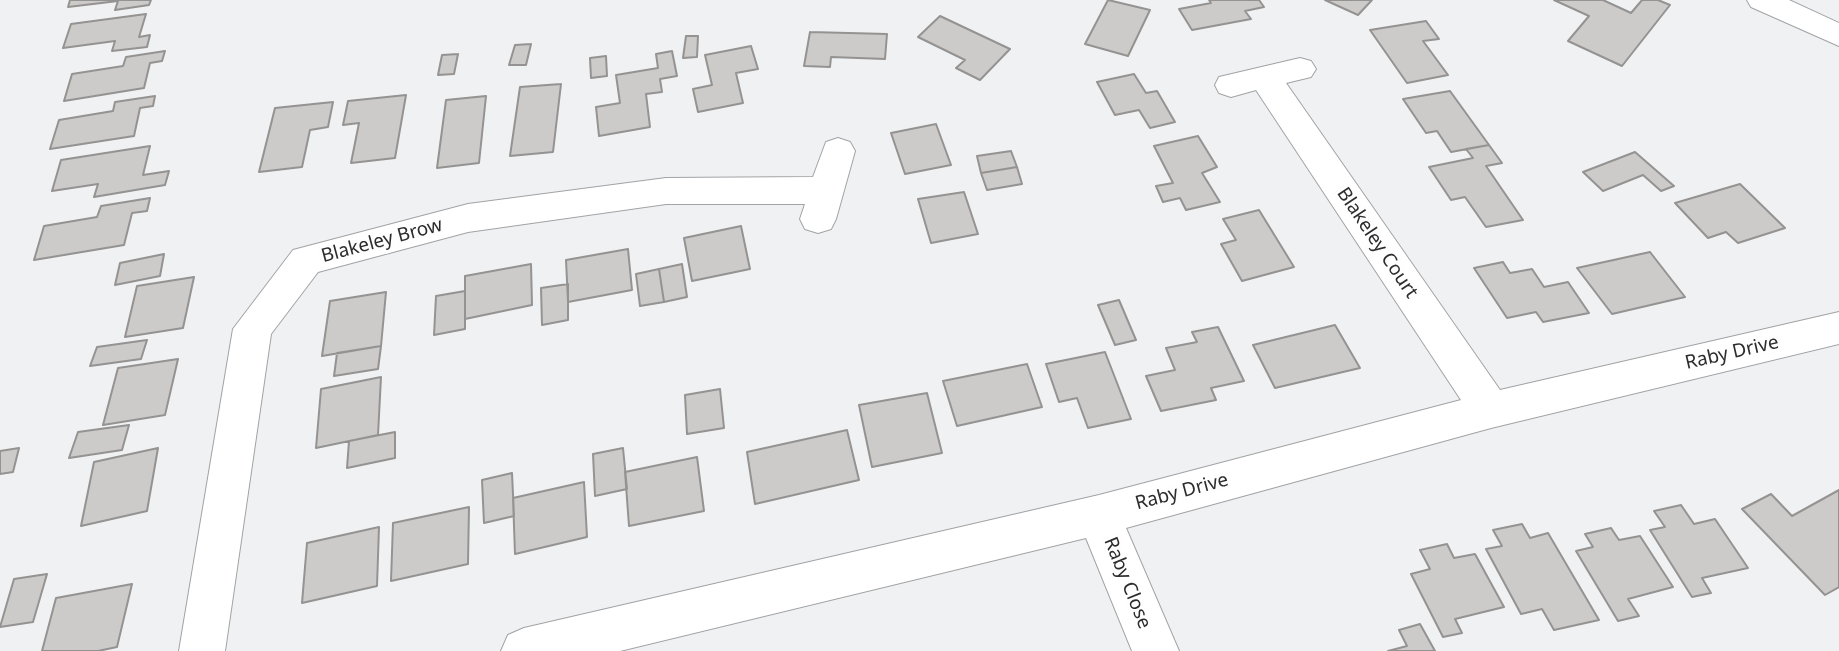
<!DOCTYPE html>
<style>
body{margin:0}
canvas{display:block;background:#eff1f3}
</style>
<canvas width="1839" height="651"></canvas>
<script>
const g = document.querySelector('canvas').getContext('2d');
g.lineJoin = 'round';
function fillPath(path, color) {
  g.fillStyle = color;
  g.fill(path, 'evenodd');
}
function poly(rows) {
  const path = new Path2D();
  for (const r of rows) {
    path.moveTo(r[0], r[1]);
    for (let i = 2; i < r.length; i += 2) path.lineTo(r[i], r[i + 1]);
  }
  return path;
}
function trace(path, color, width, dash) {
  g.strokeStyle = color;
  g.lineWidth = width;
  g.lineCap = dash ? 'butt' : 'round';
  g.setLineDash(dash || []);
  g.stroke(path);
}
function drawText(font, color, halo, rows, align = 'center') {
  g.font = font + ' "Noto Sans",sans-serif';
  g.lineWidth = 7;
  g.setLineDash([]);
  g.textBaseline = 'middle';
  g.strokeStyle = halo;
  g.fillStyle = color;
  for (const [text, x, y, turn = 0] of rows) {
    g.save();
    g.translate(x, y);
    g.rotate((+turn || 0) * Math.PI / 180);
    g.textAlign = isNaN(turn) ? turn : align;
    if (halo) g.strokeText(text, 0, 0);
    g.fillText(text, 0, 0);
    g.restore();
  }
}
const building = poly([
 [70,0,151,0,149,5,115,10,118,1,68,7,70,0],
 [1108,0,1150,10,1128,56,1085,44,1108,0],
 [1209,0,1259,0,1264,7,1245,11,1251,19,1192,30,1179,9,1211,3,1209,0],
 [1325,0,1372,0,1358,15,1325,0],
 [1554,0,1603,0,1631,13,1642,0,1658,0,1670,5,1622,66,1568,41,1589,16,1554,0],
 [146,14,139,37,150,35,147,47,112,51,115,41,63,48,71,24,146,14],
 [940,16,1010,49,980,80,956,68,965,60,918,37,940,16],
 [1426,21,1439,39,1423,41,1448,75,1407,83,1370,30,1426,21],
 [810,32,887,34,885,59,831,57,830,67,804,66,810,32],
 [686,36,698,36,697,57,683,58,686,36],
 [531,44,526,65,509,65,515,45,531,44],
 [751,46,758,69,736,73,743,103,698,112,693,89,712,85,705,55,751,46],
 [165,51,162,61,150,63,144,88,64,101,72,74,123,66,126,57,165,51],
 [672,51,677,76,660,79,662,92,646,94,650,127,599,136,596,107,620,103,616,75,658,68,656,54,672,51],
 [458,54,454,74,438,75,442,55,458,54],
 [606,56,607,76,591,78,590,58,606,56],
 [1134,74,1146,93,1157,91,1175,122,1150,128,1139,110,1115,115,1097,82,1134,74],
 [561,84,553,152,510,156,520,87,561,84],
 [1450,91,1489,145,1451,152,1437,131,1426,133,1403,99,1450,91],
 [406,95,395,158,351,163,359,123,343,125,348,101,406,95],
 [155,96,153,106,140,108,134,136,50,149,59,120,113,111,115,102,155,96],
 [486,96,479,163,437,168,446,100,486,96],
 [333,102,328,127,310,130,302,167,259,172,275,108,333,102],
 [936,124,951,165,905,174,891,133,936,124],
 [1198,136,1217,167,1202,173,1220,202,1186,210,1180,198,1163,202,1156,186,1173,183,1154,146,1198,136],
 [1489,145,1502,163,1486,166,1523,220,1486,227,1465,197,1451,200,1429,167,1473,158,1466,149,1489,145],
 [150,146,143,175,169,171,165,185,94,197,98,184,52,191,61,160,150,146],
 [1011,151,1017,167,981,173,977,156,1011,151],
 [1635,152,1674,186,1661,191,1643,175,1603,191,1583,172,1635,152],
 [1017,167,1022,184,987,190,981,173,1017,167],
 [1740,184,1785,228,1738,243,1726,232,1708,238,1675,203,1740,184],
 [964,192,978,234,931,243,918,199,964,192],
 [150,198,147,211,132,213,124,245,34,260,44,226,97,217,101,206,150,198],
 [1259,210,1294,267,1242,281,1221,244,1236,240,1223,219,1259,210],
 [741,226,750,269,692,281,684,238,741,226],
 [628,249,632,290,568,302,566,260,628,249],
 [1650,252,1685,297,1612,314,1577,268,1650,252],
 [164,254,160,276,115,285,120,263,164,254],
 [1503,262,1510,273,1532,269,1544,287,1568,282,1589,313,1543,322,1536,312,1507,318,1474,268,1503,262],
 [531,264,532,305,465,319,465,276,531,264],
 [682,264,687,297,664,302,659,269,682,264],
 [659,269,664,302,640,306,636,274,659,269],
 [194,277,183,328,125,337,137,286,194,277],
 [568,284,568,320,542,325,541,288,568,284],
 [465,291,465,329,434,335,436,296,465,291],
 [386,292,381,346,322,356,330,301,386,292],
 [1119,300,1136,340,1115,345,1098,305,1119,300],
 [1335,325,1360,368,1275,388,1253,345,1335,325],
 [1218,327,1244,381,1211,388,1216,400,1161,411,1146,376,1175,370,1166,348,1197,342,1192,332,1218,327],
 [147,340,141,359,90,366,97,347,147,340],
 [381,346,378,369,334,376,337,353,381,346],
 [1105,352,1131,419,1088,428,1077,398,1059,402,1046,364,1105,352],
 [178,359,165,415,103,425,118,368,178,359],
 [1027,364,1042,407,957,426,943,381,1027,364],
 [381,377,378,435,316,448,321,389,381,377],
 [720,389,724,428,687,434,685,395,720,389],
 [927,393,942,453,872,467,859,405,927,393],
 [129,425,122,450,69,458,78,432,129,425],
 [847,430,859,480,755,504,747,452,847,430],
 [395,432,395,458,347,468,349,441,395,432],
 [19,448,13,472,0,474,0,451,19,448],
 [158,448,147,511,81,526,94,462,158,448],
 [623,448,627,489,595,496,593,454,623,448],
 [697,457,704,511,629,526,625,472,697,457],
 [512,473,514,516,484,523,482,480,512,473],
 [584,482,587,537,515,554,513,498,584,482],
 [1839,490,1839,587,1825,595,1742,509,1771,494,1792,516,1839,490],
 [1681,505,1694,524,1715,519,1748,568,1702,578,1711,593,1692,597,1650,530,1665,527,1654,511,1681,505],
 [469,507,468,564,391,581,393,523,469,507],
 [1522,524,1530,538,1548,533,1599,620,1554,630,1542,609,1521,614,1486,549,1502,546,1493,530,1522,524],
 [379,527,377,586,302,603,307,543,379,527],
 [1611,528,1619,540,1640,536,1673,587,1628,599,1639,616,1618,621,1576,551,1593,547,1585,534,1611,528],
 [1447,544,1454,558,1475,554,1504,607,1455,619,1462,633,1443,637,1411,574,1430,569,1420,550,1447,544],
 [47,574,33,622,0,627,14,579,47,574],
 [132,584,117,647,98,651,42,651,56,598,132,584],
 [1420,624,1435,651,1388,651,1407,646,1399,630,1420,624]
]);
fillPath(building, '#cdcbc9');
trace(building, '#959392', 2);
const minor = poly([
 [1747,0,1789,0,1839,23,1839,46,1751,7,1747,0],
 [1300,58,1311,61,1316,69,1311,77,1286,83,1500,390,1839,312,1839,344,1491,428,1126,528,1179,651,1132,651,1086,538,620,651,501,651,508,635,524,628,1099,495,1461,400,1256,90,1231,97,1219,93,1215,85,1219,77,1300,58],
 [838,138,850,142,855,151,836,219,831,229,818,233,805,229,800,219,805,204,666,204,468,232,318,272,271,334,225,651,179,651,233,329,293,250,468,204,666,178,813,177,826,142,838,138]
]);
trace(minor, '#a2a3a5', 2);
fillPath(minor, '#fff');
drawText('19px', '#2c2c2d', '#fefeff', [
 ["Blakeley Brow",382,241,-15],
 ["Blakeley Court",1377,243,56],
 ["Raby Drive",1732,353,-13],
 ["Raby Drive",1182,492,-15],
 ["Raby Close",1127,583,68]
]);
</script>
